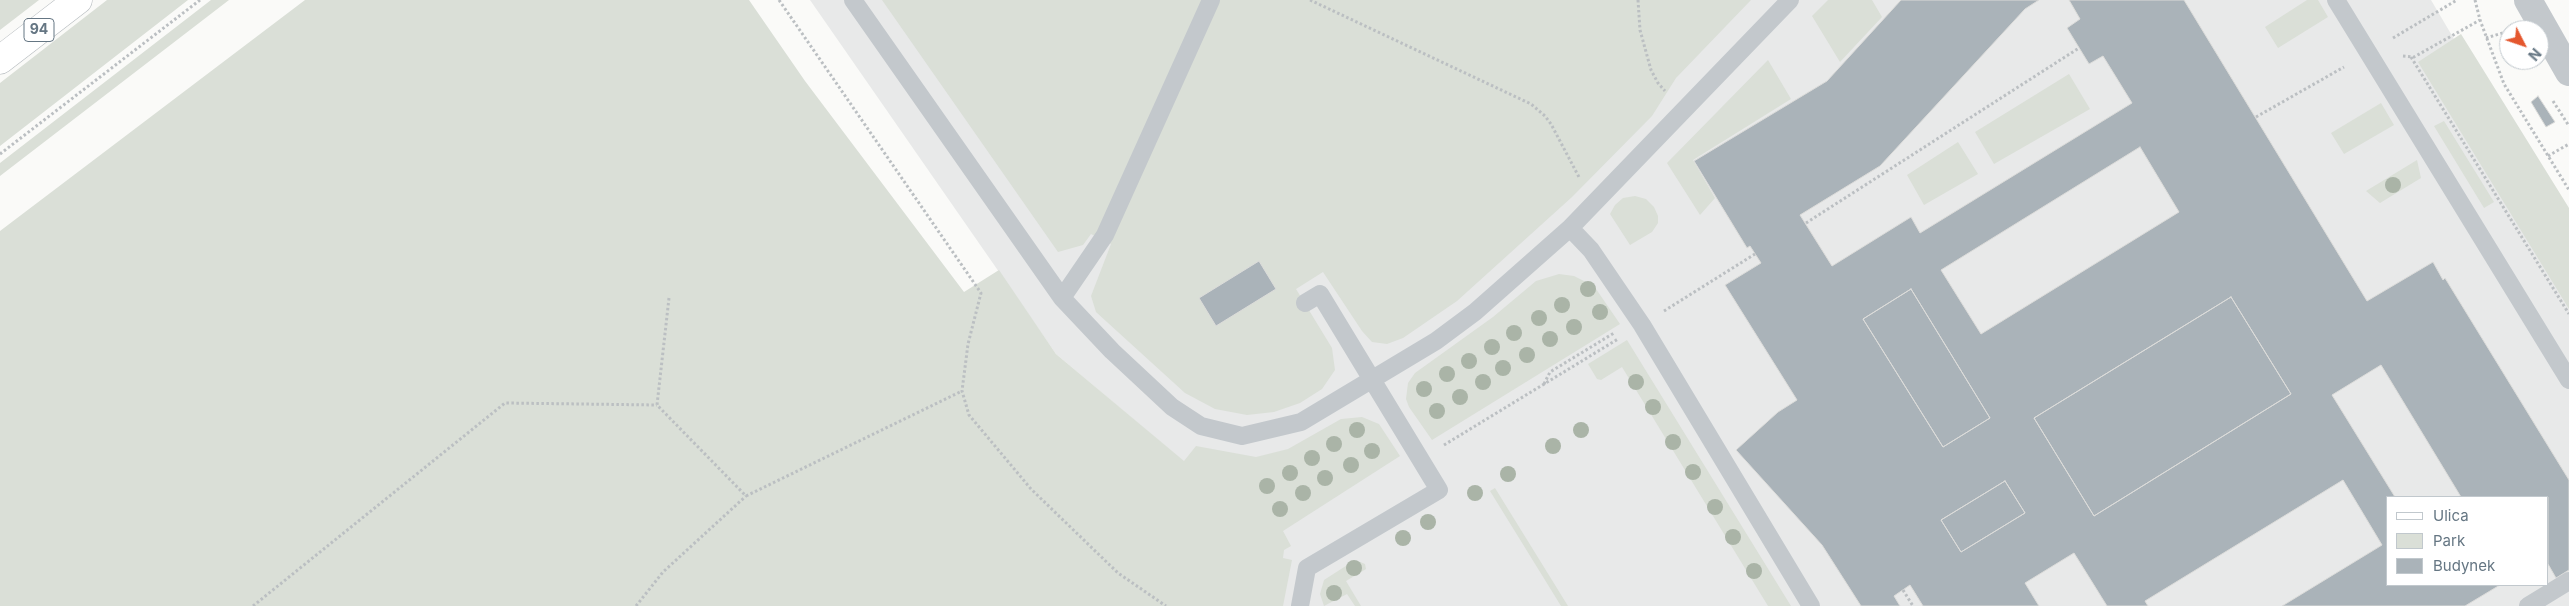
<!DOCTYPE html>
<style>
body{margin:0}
#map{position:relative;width:2569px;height:606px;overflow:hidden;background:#fafaf8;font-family:Inter,sans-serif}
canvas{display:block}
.legend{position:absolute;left:2386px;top:496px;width:162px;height:90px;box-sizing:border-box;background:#fff;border:1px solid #c1c8cd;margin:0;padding:6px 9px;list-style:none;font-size:15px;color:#657683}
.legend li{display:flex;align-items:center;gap:10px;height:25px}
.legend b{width:25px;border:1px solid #c1c8cd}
.north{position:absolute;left:2499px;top:20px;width:50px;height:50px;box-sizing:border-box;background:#fff;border:1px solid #c1c8cd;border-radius:50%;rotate:131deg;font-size:14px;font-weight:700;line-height:20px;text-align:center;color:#657683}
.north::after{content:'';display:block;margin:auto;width:18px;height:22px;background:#e4572e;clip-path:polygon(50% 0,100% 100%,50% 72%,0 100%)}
</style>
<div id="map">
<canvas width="2569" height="606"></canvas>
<ul class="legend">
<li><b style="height:6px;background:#fff"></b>Ulica</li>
<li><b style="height:14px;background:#dadfd7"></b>Park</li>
<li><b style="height:14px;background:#aab3b9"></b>Budynek</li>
</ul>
<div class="north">N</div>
</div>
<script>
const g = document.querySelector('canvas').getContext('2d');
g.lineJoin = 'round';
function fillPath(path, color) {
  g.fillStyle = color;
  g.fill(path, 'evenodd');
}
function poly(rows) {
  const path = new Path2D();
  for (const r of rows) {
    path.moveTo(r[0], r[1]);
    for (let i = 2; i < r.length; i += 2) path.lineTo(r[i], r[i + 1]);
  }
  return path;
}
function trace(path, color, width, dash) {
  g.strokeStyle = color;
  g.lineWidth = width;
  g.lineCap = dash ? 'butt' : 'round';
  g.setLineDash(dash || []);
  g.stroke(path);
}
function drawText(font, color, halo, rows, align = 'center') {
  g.font = font + ' Inter,sans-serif';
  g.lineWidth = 5;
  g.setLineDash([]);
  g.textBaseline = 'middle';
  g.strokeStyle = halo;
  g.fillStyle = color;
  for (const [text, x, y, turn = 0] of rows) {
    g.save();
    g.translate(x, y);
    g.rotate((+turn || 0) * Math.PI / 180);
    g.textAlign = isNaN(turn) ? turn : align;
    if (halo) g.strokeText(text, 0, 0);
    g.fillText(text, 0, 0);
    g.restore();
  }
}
fillPath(poly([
 [810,0,2431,0,2569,234,2569,606,1274,606,1273,537,1056,354],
 [2388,497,2548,497,2548,585,2388,585]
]), '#e8e9e9');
fillPath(poly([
 [0,0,39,0,0,30],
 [107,0,188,0,0,146,0,83],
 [211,0,229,0,0,176,0,163],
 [305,0,749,0,805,81,964,292,999,270,1056,354,1184,461,1196,446,1256,457,1288,449,1341,419,1362,417,1379,424,1400,456,1283,531,1291,546,1284,550,1283,558,1292,560,1283,606,0,606,0,231],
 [882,0,1751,0,1676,78,1652,116,1572,197,1457,301,1403,338,1387,344,1372,342,1362,331,1323,272,1296,289,1332,348,1335,370,1322,389,1300,403,1274,412,1247,415,1215,409,1185,393,1096,312,1091,296,1111,244,1091,234,1083,245,1058,252],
 [1828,0,1872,0,1882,17,1840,62,1812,16],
 [2307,0,2318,0,2328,17,2278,48,2265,27],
 [2461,34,2569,208,2569,309,2418,62],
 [1768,60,1791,99,1693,160,1715,198,1700,215,1667,163],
 [2069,74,2090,109,1994,164,1975,132],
 [2381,103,2394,125,2344,154,2331,133],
 [2444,121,2494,202,2484,208,2434,126],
 [1958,142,1978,174,1924,205,1907,175],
 [2417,160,2421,178,2380,203,2366,191],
 [1635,196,1646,199,1654,207,1658,216,1658,223,1652,232,1630,245,1610,214,1615,205,1623,198],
 [1559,274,1574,276,1594,286,1620,324,1432,440,1409,407,1406,399,1408,383,1415,373,1493,317,1536,281],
 [1627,340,1791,606,1768,606,1622,367,1601,380,1597,379,1588,364],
 [1495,488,1568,606,1561,606,1490,491],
 [1358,561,1365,564,1366,569,1346,581,1361,606,1355,606,1347,594,1324,606,1320,594,1324,580,1352,562]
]), '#dadfd7');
const building = poly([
 [1901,0,2039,0,2025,9,1880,166,1800,215,1832,266,1911,217,1920,233,2132,103,2103,56,2089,64,2067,28,2080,19,2069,0,2184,0,2367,301,2433,262,2443,280,2445,278,2569,480,2569,570,2556,578,2548,564,2548,497,2461,497,2381,365,2332,395,2395,497,2388,497,2388,585,2500,585,2465,606,2282,606,2382,545,2343,480,2145,601,2148,606,2107,606,2074,553,2025,583,2039,606,1923,606,1910,585,1894,596,1900,606,1861,606,1822,545,1736,450,1778,412,1797,400,1725,285,1761,263,1750,246,1747,248,1694,161,1827,81,1901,0],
 [2140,147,2179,212,1981,334,1941,270,2140,147],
 [1911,289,1990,418,1943,447,1863,319,1911,289],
 [2231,297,2291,394,2094,516,2034,418,2231,297],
 [2005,481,2025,513,1961,552,1941,520,2005,481],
 [2538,96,2555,122,2546,127,2531,102,2538,96],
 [1259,261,1276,289,1216,326,1199,298,1259,261],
 [1911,289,1990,418,1943,447,1863,319,1911,289],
 [2231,297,2291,394,2094,516,2034,418,2231,297],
 [2005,481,2025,513,1961,552,1941,520,2005,481]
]);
fillPath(building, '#aab3b9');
trace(building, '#dcdcda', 1);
const primary = poly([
 [0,60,78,0]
]);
trace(primary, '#b5babe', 29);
trace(poly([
 [779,0,981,293,968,344,962,391,969,415,1031,489,1118,573,1166,606],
 [1310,0,1531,104,1545,116,1551,124,1580,179],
 [1638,0,1640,30,1651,70,1658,83,1665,91],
 [2475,0,2480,20,2504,84,2569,190],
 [2393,38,2457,0],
 [2486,38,2509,31],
 [2403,56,2414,57,2480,20],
 [2411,57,2569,314],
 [2553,101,2569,126],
 [2256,117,2344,67],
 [0,154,200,0],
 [2548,156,2569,144],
 [1806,223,2079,48],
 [669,298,657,405,746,496,962,391],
 [1664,311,1755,254],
 [1544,384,1550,372,1614,333],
 [1444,445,1618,339],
 [1903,590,1913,606],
 [253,606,505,403,657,405],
 [636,606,663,572,746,496]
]), '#bbbfc2', 3, [2.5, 2.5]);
trace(poly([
 [853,0,1062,298,1112,351,1172,407,1201,426,1242,436,1301,422,1436,341,1475,312,1570,228,1790,0],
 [2336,0,2569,380],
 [1570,228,1591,250,1642,325,1811,606],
 [1062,298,1105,235,1211,0],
 [1300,606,1307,568,1439,490,1320,294,1305,303],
 [2528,606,2569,581]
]), '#c3c8cc', 18);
trace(poly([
 [2528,0,2569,72]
]), '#c3c8cc', 28);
trace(primary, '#fff', 28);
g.fillStyle = '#aab4a7';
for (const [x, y] of [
 [2393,185],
 [1588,289],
 [1562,305],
 [1600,312],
 [1539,318],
 [1574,327],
 [1514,333],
 [1550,339],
 [1492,347],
 [1527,355],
 [1469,361],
 [1503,368],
 [1447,374],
 [1483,382],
 [1636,382],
 [1424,389],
 [1460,397],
 [1653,407],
 [1437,411],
 [1357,430],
 [1581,430],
 [1673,442],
 [1334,444],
 [1553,446],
 [1372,451],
 [1312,458],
 [1351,465],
 [1693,472],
 [1290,473],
 [1508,474],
 [1325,478],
 [1267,486],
 [1303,493],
 [1475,493],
 [1715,507],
 [1280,509],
 [1428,522],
 [1733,537],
 [1403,538],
 [1354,568],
 [1754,571],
 [1334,593]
]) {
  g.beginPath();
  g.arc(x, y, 8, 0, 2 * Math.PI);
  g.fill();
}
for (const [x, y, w] of [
 [39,30,30]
]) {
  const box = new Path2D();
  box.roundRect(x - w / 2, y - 11.5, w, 23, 4);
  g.fillStyle = '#fff';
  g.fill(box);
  trace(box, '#657683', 1);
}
drawText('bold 14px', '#657683', null, [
 ["94",39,30]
]);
</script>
